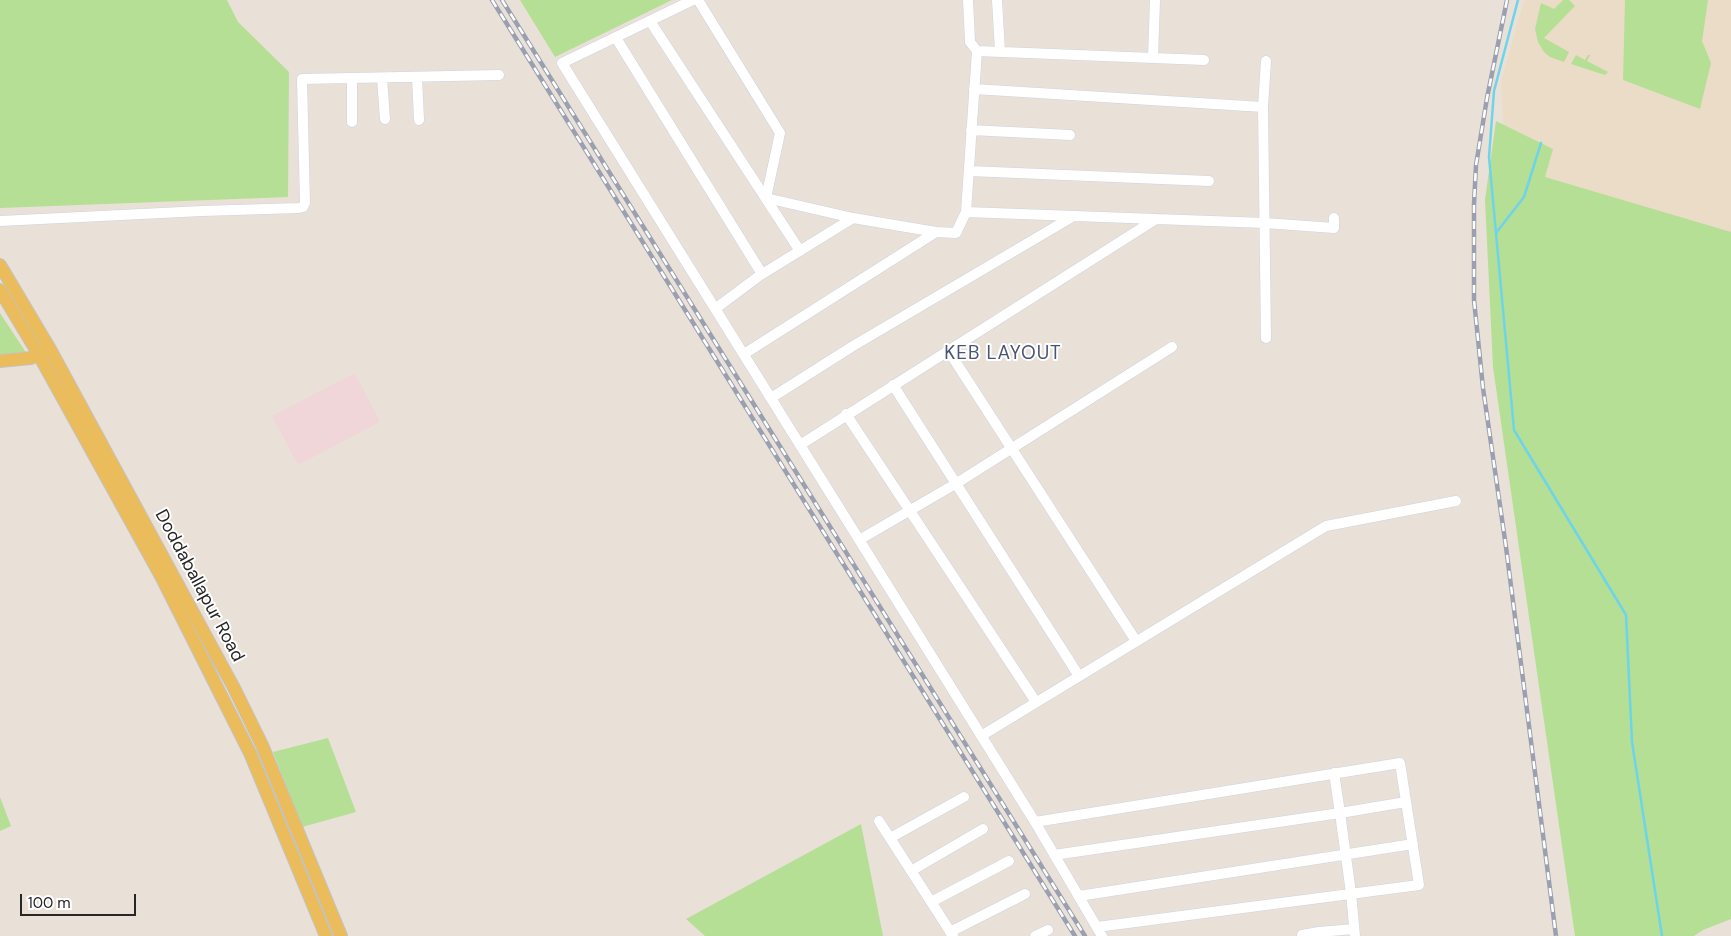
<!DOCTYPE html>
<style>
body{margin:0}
#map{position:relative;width:1731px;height:936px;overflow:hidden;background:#e9e0d8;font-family:"DM Sans",sans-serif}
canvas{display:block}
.scale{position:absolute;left:20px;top:894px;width:116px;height:22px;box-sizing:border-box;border:2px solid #272727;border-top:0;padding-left:6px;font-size:15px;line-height:18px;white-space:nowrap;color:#272727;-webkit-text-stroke:4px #fff;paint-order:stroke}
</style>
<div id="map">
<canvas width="1731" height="936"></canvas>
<div class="scale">100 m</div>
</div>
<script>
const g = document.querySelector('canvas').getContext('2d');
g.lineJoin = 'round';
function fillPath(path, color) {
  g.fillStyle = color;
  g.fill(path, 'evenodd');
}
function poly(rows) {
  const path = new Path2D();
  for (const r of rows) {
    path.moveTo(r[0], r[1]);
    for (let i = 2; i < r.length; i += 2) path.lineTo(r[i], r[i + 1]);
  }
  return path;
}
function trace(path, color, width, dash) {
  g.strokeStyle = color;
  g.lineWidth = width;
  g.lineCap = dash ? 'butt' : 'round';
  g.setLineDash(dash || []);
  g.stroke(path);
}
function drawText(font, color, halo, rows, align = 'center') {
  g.font = font + ' "DM Sans",sans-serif';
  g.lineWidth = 4;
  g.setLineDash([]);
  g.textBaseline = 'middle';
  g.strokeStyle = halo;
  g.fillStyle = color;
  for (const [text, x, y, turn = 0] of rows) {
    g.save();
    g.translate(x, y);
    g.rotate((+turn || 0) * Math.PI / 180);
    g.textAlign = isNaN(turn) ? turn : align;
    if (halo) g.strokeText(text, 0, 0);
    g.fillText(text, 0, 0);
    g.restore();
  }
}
fillPath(poly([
 [1524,0,1731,0,1731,516,1522,423,1501,82]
]), '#ebdcc7');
fillPath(poly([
 [355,373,380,422,298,465,272,416]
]), '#f0d5d9');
fillPath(poly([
 [0,0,227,0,238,22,289,72,288,197,0,208],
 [520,0,672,0,555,57],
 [1563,0,1569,0,1575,6,1544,38,1569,52,1564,62,1550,57,1544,52,1538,42,1535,29,1541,3,1554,9],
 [1625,0,1708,0,1702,41,1711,63,1700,109,1623,80],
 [1576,55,1585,60,1588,55,1590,55,1587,61,1608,72,1605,75,1571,64],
 [1496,121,1553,149,1545,177,1731,232,1731,919,1703,930,1694,936,1575,936,1493,367,1485,200],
 [0,313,27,354,0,357],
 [328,738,356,812,302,827,273,752],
 [0,797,11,826,0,831],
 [861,824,883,936,705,936,686,919]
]), '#b5df95');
trace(poly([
 [1518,0,1494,91,1489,157,1514,430,1626,615,1632,742,1662,936],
 [1496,233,1524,197,1541,143]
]), '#6dd4ea', 2.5);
const minor = poly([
 [693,0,562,63,1035,822,1102,936],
 [698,0,780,133,766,198,853,218,936,232,956,233,966,212,977,51,970,42,968,0],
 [997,0,1000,51],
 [650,21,800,251],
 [616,38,762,274],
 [977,51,1204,60],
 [1153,58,1155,0],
 [417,77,419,120],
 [352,78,352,122],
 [382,78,385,119],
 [974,89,1263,107],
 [971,130,1070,135],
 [969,171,1209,181],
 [966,212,1265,223,1334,228,1334,218],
 [0,221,202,211,299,208,303,207,305,203,302,79,499,75],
 [715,309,759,276,853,218],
 [1266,338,1263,107,1266,61],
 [948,350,1136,641],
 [744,354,936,232],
 [893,385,1079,676],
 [771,398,853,346,1072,217],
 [846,414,1036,702],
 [800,445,1156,219],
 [859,540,957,483,1172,347],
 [981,736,1326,526,1456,501],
 [879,821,953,936],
 [1035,822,1400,763,1419,885,1097,927],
 [890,838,964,797],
 [1054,855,1340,813,1334,773],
 [911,871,983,829],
 [1079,896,1413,844],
 [931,902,1009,861],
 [950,932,1025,894],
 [1302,935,1319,932],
 [1035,936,1048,930],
 [1314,936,1319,932,1354,929],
 [1355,936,1351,893,1340,813,1406,802]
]);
const major = poly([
 [0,265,50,349,234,688,262,745,341,936],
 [0,290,39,355,161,576,250,753,326,936],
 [0,361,31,358,46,351]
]);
trace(minor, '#cdd3e0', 11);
trace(major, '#c3c3c3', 14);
trace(minor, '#fff', 10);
trace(major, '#ebbc5b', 12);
const rail = poly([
 [492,0,1075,936],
 [502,0,1085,936],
 [1507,0,1487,98,1476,165,1474,204,1474,300,1483,388,1506,547,1556,936]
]);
trace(rail, '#9ba0b1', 4.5);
trace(rail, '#fff', 2.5, [8]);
drawText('18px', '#272727', '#fff', [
 ["Doddaballapur Road",199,586,62]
]);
g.letterSpacing = '1px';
drawText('19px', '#495575', '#fff', [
 ["KEB LAYOUT",1003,354]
]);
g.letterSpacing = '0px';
</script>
